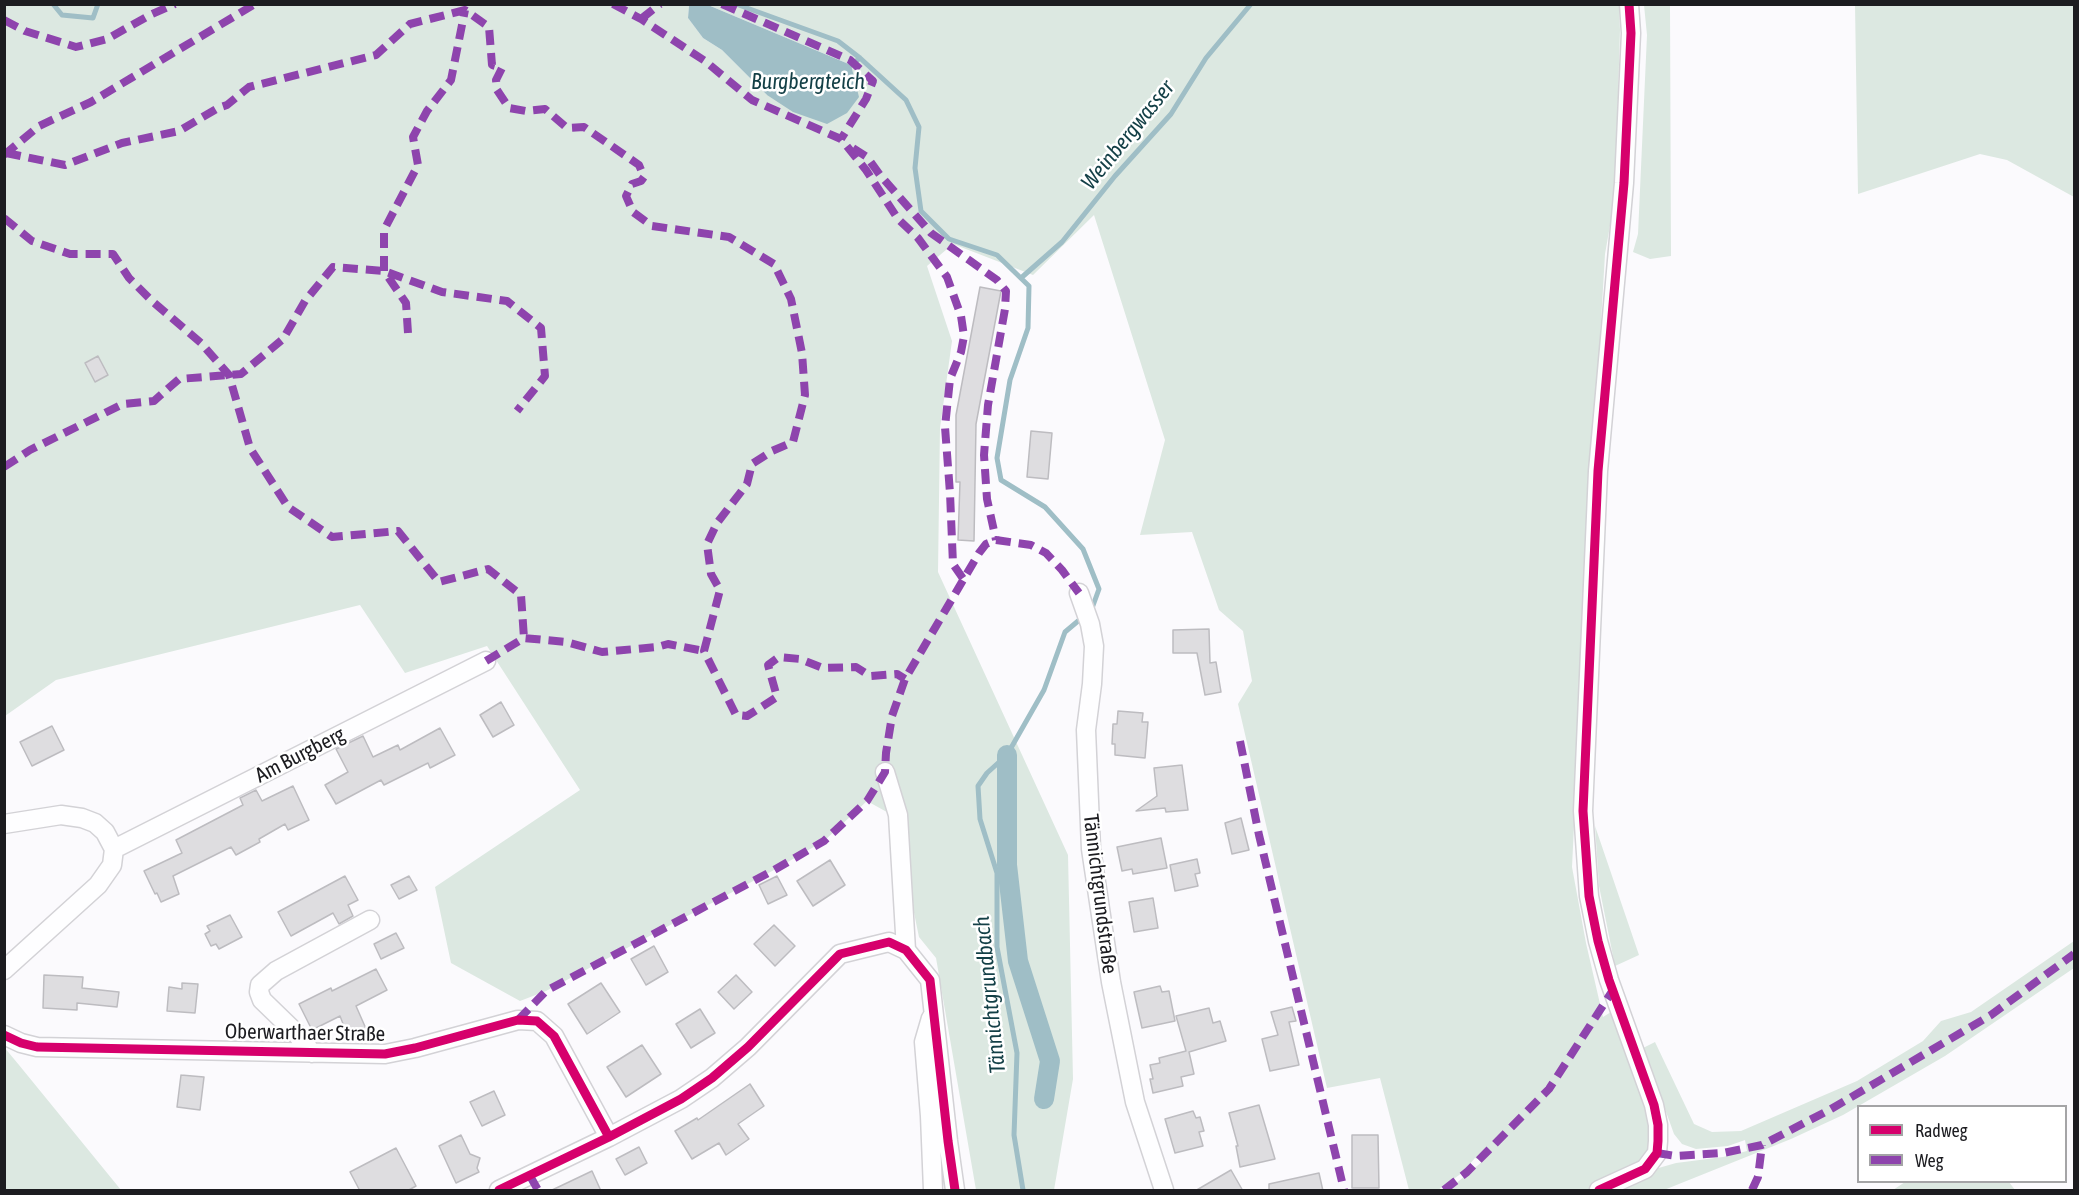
<!DOCTYPE html>
<meta charset="utf-8">
<style>
body{margin:0}
#map{position:relative;width:2079px;height:1195px;overflow:hidden;background:#fbfafd;font-family:"Asap Condensed",sans-serif}
canvas{display:block}
.frame{position:absolute;inset:0;border:6px solid #1c1c20;pointer-events:none}
.legend{position:absolute;left:1857px;top:1105px;width:210px;height:78px;box-sizing:border-box;background:#fff;border:2px solid #a4a4a6;margin:0;padding:8px 10px;list-style:none;font-size:18px;color:#1c1c20}
.legend li{display:flex;align-items:center;gap:12px;height:30px}
.legend b{width:30px;border:2px solid #a4a4a6}
</style>
<div id="map">
<canvas width="2079" height="1195"></canvas>
<div class="frame"></div>
<ul class="legend">
<li><b style="height:8px;background:#d6006c"></b>Radweg</li>
<li><b style="height:8px;background:#8e44ad"></b>Weg</li>
</ul>
</div>
<script>
const g = document.querySelector('canvas').getContext('2d');
g.lineJoin = 'round';
function fillPath(path, color) {
  g.fillStyle = color;
  g.fill(path, 'evenodd');
}
function poly(rows) {
  const path = new Path2D();
  for (const r of rows) {
    path.moveTo(r[0], r[1]);
    for (let i = 2; i < r.length; i += 2) path.lineTo(r[i], r[i + 1]);
  }
  return path;
}
function trace(path, color, width, dash) {
  g.strokeStyle = color;
  g.lineWidth = width;
  g.lineCap = dash ? 'butt' : 'round';
  g.setLineDash(dash || []);
  g.stroke(path);
}
function drawText(font, color, halo, rows, align = 'center') {
  g.font = font + ' "Asap Condensed",sans-serif';
  g.lineWidth = 5;
  g.setLineDash([]);
  g.textBaseline = 'middle';
  g.strokeStyle = halo;
  g.fillStyle = color;
  for (const [text, x, y, turn = 0] of rows) {
    g.save();
    g.translate(x, y);
    g.rotate((+turn || 0) * Math.PI / 180);
    g.textAlign = isNaN(turn) ? turn : align;
    if (halo) g.strokeText(text, 0, 0);
    g.fillText(text, 0, 0);
    g.restore();
  }
}
fillPath(poly([
 [5,5,689,5,688,18,703,38,722,50,767,95,851,65,708,5,1619,5,1620,30,1615,197,1605,254,1587,561,1572,867,1586,943,1603,1017,1611,1012,1645,1106,1650,1125,1650,1144,1644,1156,1655,1169,1676,1163,1723,1157,1747,1151,1745,1140,1728,1146,1696,1149,1682,1144,1674,1134,1643,1048,1655,1042,1694,1124,1712,1132,1741,1131,1857,1081,1923,1041,1941,1021,1971,1012,2074,941,2074,968,1945,1056,1843,1115,1791,1139,1664,1190,1448,1190,1483,1161,1475,1158,1462,1173,1438,1190,1409,1190,1380,1078,1327,1088,1238,704,1252,681,1243,631,1219,610,1192,532,1140,535,1165,440,1094,215,1033,275,953,244,927,266,952,341,940,428,938,572,1068,855,1073,1079,1054,1190,976,1190,936,958,919,937,894,816,867,801,824,841,774,870,546,991,520,1001,451,963,435,887,580,790,487,646,405,673,360,605,56,680,5,716],
 [1644,5,1670,5,1671,256,1650,259,1633,252,1638,234,1647,35],
 [1855,5,2074,5,2074,197,2007,160,1980,154,1858,194],
 [1595,826,1639,955,1615,966,1599,886],
 [4,1047,19,1065,121,1190,5,1190],
 [1905,1182,2009,1182,2015,1190,1893,1190]
]), '#dce8e1');
fillPath(poly([
 [689,5,708,5,851,65,859,97,847,113,827,124,793,112,767,95,722,50,703,38,688,18]
]), '#9fbec6');
trace(poly([
 [53,4,62,15,93,18,98,4],
 [736,4,838,41,860,58,906,100,919,127,915,168,921,211,949,239,997,255,1029,286,1028,328,1010,380,997,458,1001,480,1045,507,1083,549,1099,589,1091,611],
 [851,65,860,58],
 [1021,278,1062,242,1115,176,1171,114,1206,58,1251,4],
 [1023,1190,1014,1135,1017,1053,997,947,997,873,980,819,978,786,987,773,1007,755,1044,690,1065,632,1084,616]
]), '#9fbec6', 5);
trace(poly([
 [1007,755,1007,865,1018,961,1050,1061,1044,1099]
]), '#9fbec6', 20);
const building = poly([
 [980,287,1001,291,976,424,974,541,958,540,960,482,956,482,956,415,980,287],
 [98,356,108,375,95,382,85,363,98,356],
 [1031,431,1052,433,1048,479,1027,477,1031,431],
 [1209,629,1210,663,1216,662,1221,692,1205,695,1197,653,1173,653,1173,630,1209,629],
 [501,702,514,725,493,737,480,715,501,702],
 [1118,711,1143,713,1142,722,1148,722,1145,758,1115,755,1115,744,1112,744,1113,724,1117,724,1118,711],
 [52,726,64,750,32,766,20,742,52,726],
 [440,728,455,755,430,768,428,763,384,785,381,780,336,804,325,785,348,772,336,749,363,736,373,757,398,745,400,750,440,728],
 [1182,765,1188,810,1166,812,1165,808,1136,811,1157,796,1154,768,1182,765],
 [293,786,309,820,288,830,285,824,259,839,260,842,236,855,231,847,173,876,179,894,161,902,157,893,155,894,144,871,182,853,176,840,243,805,240,798,256,790,262,801,293,786],
 [1241,818,1249,850,1232,854,1225,823,1241,818],
 [1161,838,1167,868,1133,874,1132,869,1122,871,1117,847,1161,838],
 [1197,859,1200,873,1195,874,1198,886,1175,891,1170,865,1197,859],
 [830,860,845,885,813,906,797,881,830,860],
 [345,876,358,900,348,905,353,916,339,924,333,913,291,936,278,912,345,876],
 [409,876,417,890,399,899,391,885,409,876],
 [777,876,787,895,768,904,759,885,777,876],
 [1153,898,1158,928,1134,932,1129,902,1153,898],
 [230,915,242,937,219,949,216,944,211,946,205,934,210,931,207,926,230,915],
 [774,925,795,946,775,966,754,944,774,925],
 [396,933,404,948,381,959,374,944,396,933],
 [654,946,668,972,646,985,631,959,654,946],
 [376,969,387,990,356,1006,367,1031,349,1039,340,1016,312,1030,299,1004,331,988,332,991,376,969],
 [44,975,83,977,82,988,119,992,117,1007,77,1003,77,1010,43,1008,44,975],
 [736,975,752,992,734,1009,718,992,736,975],
 [182,983,198,984,195,1013,167,1011,169,987,182,989,182,983],
 [601,983,620,1012,587,1034,568,1004,601,983],
 [1160,986,1162,992,1169,991,1175,1021,1142,1028,1134,992,1160,986],
 [1292,1007,1296,1021,1289,1022,1299,1065,1270,1071,1262,1039,1278,1035,1271,1012,1292,1007],
 [1209,1008,1213,1023,1220,1021,1226,1041,1189,1052,1194,1074,1181,1077,1183,1086,1153,1093,1150,1079,1153,1079,1150,1065,1160,1063,1159,1058,1186,1051,1176,1016,1209,1008],
 [700,1009,715,1033,691,1048,676,1024,700,1009],
 [642,1045,661,1074,626,1097,607,1067,642,1045],
 [181,1075,204,1077,200,1110,177,1107,181,1075],
 [750,1084,764,1106,738,1124,749,1139,726,1155,719,1143,692,1159,675,1131,697,1118,698,1120,750,1084],
 [494,1091,505,1115,482,1126,470,1102,494,1091],
 [1259,1105,1275,1159,1240,1167,1236,1146,1238,1146,1229,1113,1259,1105],
 [1193,1111,1196,1118,1200,1117,1204,1131,1199,1132,1203,1146,1175,1153,1165,1119,1193,1111],
 [461,1135,470,1154,480,1158,477,1168,479,1172,456,1183,439,1146,461,1135],
 [1352,1135,1378,1135,1379,1188,1352,1188,1352,1135],
 [639,1147,647,1163,625,1175,616,1159,639,1147],
 [396,1148,416,1186,407,1191,360,1191,350,1172,396,1148],
 [1231,1170,1243,1191,1195,1191,1231,1170],
 [592,1171,601,1191,550,1191,592,1171],
 [1319,1173,1323,1191,1269,1191,1269,1184,1319,1173]
]);
fillPath(building, '#dedde0');
trace(building, '#bdbcc0', 1.5);
const minor = poly([
 [1079,593,1090,624,1094,646,1092,684,1086,730,1091,849,1111,982,1135,1102,1164,1190],
 [885,772,898,815,906,950],
 [4,824,61,815,82,818,95,823,105,832,114,849,112,865,98,885,4,970],
 [114,849,486,661],
 [931,1018,924,1042,930,1116,933,1190],
 [4,1035,21,1043,37,1047,385,1054,415,1048,518,1020,537,1021,554,1036,609,1137],
 [312,1053,295,1032,262,1000,259,992,260,985,276,971,370,920],
 [499,1190,609,1137,681,1099,712,1078,748,1047,840,954,889,942,906,950,930,980,948,1141,955,1190],
 [1599,1190,1645,1169,1657,1153,1658,1141,1658,1125,1654,1105,1609,980,1598,941,1589,896,1583,811,1598,471,1624,183,1631,33,1629,4]
]);
trace(minor, '#d3d2d6', 21);
trace(minor, '#fefeff', 18);
trace(poly([
 [613,4,641,19,705,61,752,100,841,139,866,170,898,219,918,238,947,277,961,316,964,336,961,352,950,379,945,427,950,493,953,564,964,580],
 [722,4,850,60,873,81,866,99,841,139],
 [641,19,660,4],
 [4,20,25,31,76,47,107,39,150,15,175,4],
 [853,148,867,157,880,175,931,233,997,280,1006,291,1005,309,988,405,984,455,987,499,996,540],
 [6,153,65,165,122,143,179,131,218,108,227,105,249,87,376,55,410,24,465,10,489,27,492,65,502,68,496,80,497,90,509,108,526,111,545,109,567,128,584,127,639,165,644,177,641,181,632,184,626,196,633,212,652,226,729,237,774,264,791,299,802,353,805,395,793,442,772,451,752,464,747,484,717,523,707,544,711,574,720,590,704,651,736,715,747,716,777,697,768,665,779,657,800,659,823,668,856,667,870,676,897,674,905,679],
 [4,155,39,126,91,102,255,4],
 [4,218,32,241,70,254,113,254,129,278,152,301,201,343,229,375,250,448,288,507,332,537,398,531,439,582,488,569,521,595,524,638],
 [408,333,406,303,384,271,384,230,418,165,413,137,427,111,451,80,465,10],
 [4,467,30,450,123,404,154,401,179,379,241,374,283,339,305,301,333,267,384,271,442,292,507,301,541,328,545,376,517,411],
 [486,661,524,638,566,642,602,652,657,647,668,644,704,651],
 [1240,741,1259,835,1344,1190],
 [518,1020,546,991,774,870,824,841,867,801,885,772,886,753,892,716,905,679,979,553,986,544,996,540,1031,545,1046,553,1062,570,1079,593],
 [1657,1153,1676,1156,1723,1153,1762,1145,1831,1109,1991,1015,2074,954],
 [530,1176,538,1190],
 [1444,1190,1467,1172,1549,1089,1613,990],
 [1752,1190,1758,1177,1762,1145]
]), '#8e44ad', 8, [15, 8]);
trace(poly([
 [4,1035,21,1043,37,1047,385,1054,415,1048,518,1020,537,1021,554,1036,609,1137],
 [499,1190,609,1137,681,1099,712,1078,748,1047,840,954,889,942,906,950,930,980,948,1141,955,1190],
 [1599,1190,1645,1169,1657,1153,1658,1141,1658,1125,1654,1105,1609,980,1598,941,1589,896,1583,811,1598,471,1624,183,1631,33,1629,4]
]), '#d6006c', 9);
drawText('21px', '#1c1c20', '#fff', [
 ["Am Burgberg",300,755,-27],
 ["Tännichtgrundstraße",1100,894,83],
 ["Oberwarthaer Straße",305,1033,1]
]);
drawText('italic 22px', '#133f46', '#fff', [
 ["Burgbergteich",808,82],
 ["Weinbergwasser",1128,135,-51],
 ["Tännichtgrundbach",990,995,-96]
]);
</script>
